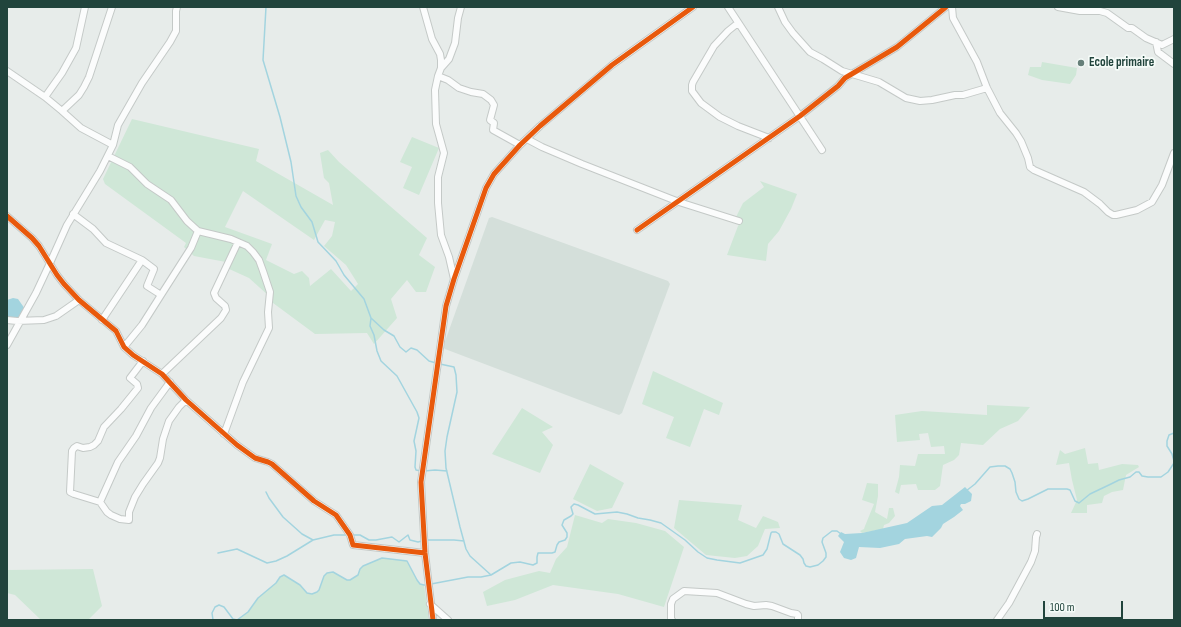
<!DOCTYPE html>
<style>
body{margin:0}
#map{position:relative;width:1181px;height:627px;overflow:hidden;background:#e7ecea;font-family:"Sofia Sans Condensed",sans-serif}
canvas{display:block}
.frame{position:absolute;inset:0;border:8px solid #21443c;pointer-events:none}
.scale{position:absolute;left:1043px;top:601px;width:80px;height:18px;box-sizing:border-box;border:2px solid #21443c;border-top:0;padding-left:5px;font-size:12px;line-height:14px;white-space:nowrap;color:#21443c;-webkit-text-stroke:3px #f5fbf8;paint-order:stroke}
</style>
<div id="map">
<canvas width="1181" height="627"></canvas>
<div class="frame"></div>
<div class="scale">100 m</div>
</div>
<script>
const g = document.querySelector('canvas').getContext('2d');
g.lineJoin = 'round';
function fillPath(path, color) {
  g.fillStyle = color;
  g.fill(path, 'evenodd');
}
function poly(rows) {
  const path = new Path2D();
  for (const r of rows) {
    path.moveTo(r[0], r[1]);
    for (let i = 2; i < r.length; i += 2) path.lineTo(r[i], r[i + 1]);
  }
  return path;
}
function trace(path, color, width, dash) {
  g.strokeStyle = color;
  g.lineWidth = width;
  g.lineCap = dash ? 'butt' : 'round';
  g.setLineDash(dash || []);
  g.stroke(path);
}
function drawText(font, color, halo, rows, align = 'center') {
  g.font = font + ' "Sofia Sans Condensed",sans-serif';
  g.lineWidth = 3.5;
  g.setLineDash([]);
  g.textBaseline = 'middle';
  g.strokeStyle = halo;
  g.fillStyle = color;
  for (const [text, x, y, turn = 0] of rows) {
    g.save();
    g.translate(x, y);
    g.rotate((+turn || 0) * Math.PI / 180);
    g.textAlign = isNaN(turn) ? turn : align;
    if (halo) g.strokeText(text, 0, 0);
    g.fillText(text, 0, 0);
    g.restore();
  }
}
fillPath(poly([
 [492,217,668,281,670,284,622,413,619,415,445,349,443,347,489,218]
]), '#d4dfda');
fillPath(poly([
 [1042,62,1077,68,1076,75,1070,84,1042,80,1028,75,1030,67,1041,67],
 [132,119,259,149,256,161,333,205,329,183,324,178,320,153,328,150,339,162,427,238,419,255,435,267,426,292,416,292,407,280,391,299,397,318,374,344,367,333,315,334,269,300,269,296,249,278,227,268,226,262,194,256,184,247,186,243,105,184,103,179],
 [243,191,314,240,325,220,335,222,332,236,324,246,346,265,358,284,351,291,331,269,310,286,309,278,302,271,294,274,266,260,272,244,225,227],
 [412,137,439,148,419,195,403,188,412,167,400,162],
 [760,181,797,194,791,209,779,231,768,244,766,261,727,255,738,226,741,222,735,219,743,203,764,187],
 [653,371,723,403,719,415,704,409,690,447,666,438,674,417,642,404],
 [987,405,1030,407,1018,421,1000,429,983,445,961,443,959,455,954,460,943,465,940,486,935,490,918,490,916,484,901,485,899,494,895,492,899,477,900,465,915,466,918,454,945,454,944,446,931,447,928,433,919,434,920,440,897,442,895,415,922,411,987,415],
 [522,408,553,427,542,432,553,445,540,473,492,454],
 [1085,448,1088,464,1098,463,1099,470,1122,464,1138,465,1139,467,1126,475,1123,490,1112,492,1104,496,1102,503,1087,505,1087,513,1071,513,1077,500,1072,480,1069,463,1056,465,1060,450,1065,454],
 [590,464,624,483,612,508,597,511,573,499],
 [867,483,878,484,878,496,875,512,887,519,889,508,893,508,895,516,889,523,884,525,883,529,862,533,860,531,864,529,865,526,874,504,862,500],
 [679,500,742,505,738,520,756,528,763,516,778,522,780,528,765,529,758,546,747,556,735,558,706,555,674,528],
 [575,515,602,523,608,519,636,523,665,531,684,547,664,607,618,594,553,585,515,600,487,606,483,592,505,580,539,571,550,573,556,559,567,547],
 [382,558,407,561,417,580,420,584,424,585,429,620,232,620,237,620,248,612,258,598,276,583,280,577,284,575,300,585,307,593,312,594,317,592,319,590,324,576,327,573,333,572,347,580,350,580,358,575,360,569,363,566],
 [93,569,102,606,88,620,40,619,15,595,7,593,7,570]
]), '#cfe7d7');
fillPath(poly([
 [13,298,18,299,25,309,20,317,7,317,7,300],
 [965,487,972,494,971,501,965,504,961,504,960,506,963,510,954,517,943,524,941,528,932,537,927,536,905,539,899,544,880,548,859,547,856,558,851,560,844,558,840,552,844,542,838,536,841,532,845,534,862,533,907,523,932,506,942,505]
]), '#a3d4df');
trace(poly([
 [266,7,263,60,280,117,291,162,296,196,301,207,312,222,318,242,336,261,344,275,364,299,371,318,384,330,394,336,400,347,406,352,411,348,417,350,429,361,436,363],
 [371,318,370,326,374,335,377,351,381,361,397,376,417,412,419,418,414,441,416,451,415,467,416,470,421,471],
 [440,364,454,367,456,375,457,392,447,437,445,451,446,468,460,527,466,549,470,556,491,575],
 [1174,433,1169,435,1167,441,1167,446,1172,454,1174,461],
 [424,471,435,470,447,471],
 [966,491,975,484,990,467,998,466,1005,466,1010,469,1012,473,1015,482,1016,492,1019,499,1022,501,1028,499,1048,489,1067,489,1070,490,1075,501,1079,503,1090,494,1111,484,1119,480,1130,477,1136,472,1139,472,1142,476,1148,477,1161,477,1168,472,1174,463],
 [266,492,269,498,283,517,302,534,313,540,334,535,348,535],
 [352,535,360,535,369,540,376,540,392,537,399,542,408,535,410,540,418,542,422,541],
 [426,540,454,540,464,541],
 [218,553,237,549,267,563,276,561,287,556,313,540],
 [431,584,468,577,481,577,491,575,511,563,520,562,533,565,537,563,537,557,538,553,552,553,555,552,557,545,559,542,565,540,567,537,567,533,562,525,564,520,571,516,573,514,571,507,574,504,578,505,595,514,617,512,627,514,638,518,650,520,661,523,685,540,698,552,707,558,717,560,740,563,763,555,767,549,771,533,772,532,776,532,779,534,783,544,800,555,803,559,804,563,806,566,810,567,818,565,823,561,826,557,826,553,822,542,823,538,832,531,837,531,841,534],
 [213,620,212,613,215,607,219,605,224,607,233,619,237,620,248,612,258,598,276,583,280,577,284,575,300,585,307,593,312,594,317,592,319,590,324,576,327,573,333,572,347,580,350,580,358,575,360,569,363,566,382,558,407,561,417,580,420,584,424,585,427,585]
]), '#a3d4df', 1.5);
const minor = poly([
 [423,7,432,39,440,54,441,60,441,68,438,76,435,90,436,124,444,153,438,177,438,203,441,235,449,257,454,279],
 [728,7,822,150],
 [778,7,785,22,793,33,810,52,823,59,842,71,879,82,906,98,920,101,932,100,955,95,963,95,987,88],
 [952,7,953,18,977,62,987,88,1000,113,1016,133,1021,141,1028,158,1030,167,1034,170,1084,192,1100,204,1108,212,1113,215,1116,215,1137,210,1152,202,1162,185,1174,153],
 [1058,7,1080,11,1100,11,1107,13,1128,28,1132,28,1146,38,1162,45,1174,39],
 [738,23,728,31,714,46,693,82,692,85,692,91,701,103,720,117,738,126,769,138],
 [1156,42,1158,52,1174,64],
 [441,68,449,59,455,43,458,18,461,7],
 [7,71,45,97,62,111,81,128,113,145],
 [438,76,448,80,459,88,471,92,483,94,491,100,494,105,490,120,494,123,493,130,520,145],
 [45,97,62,73,76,48,85,7],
 [62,111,79,95,84,87,89,77,112,7],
 [527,139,542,147,582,164,679,202,739,221],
 [108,156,130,167,147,184,171,200,187,221,198,231,231,239,247,246,253,252,259,260,263,271,270,292,268,312,269,328,243,382,224,434],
 [73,214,93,229,106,243,142,260,154,269,147,286,161,295,142,325,124,347],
 [7,216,32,238,39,246,57,275,64,284,79,300,116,331,124,347,133,355,162,374,186,400,237,445,255,458,268,462,272,464,314,501,336,515,350,535,353,545,425,553],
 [637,230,800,116,838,86,845,78,897,47,946,7],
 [161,295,191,248,198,231],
 [7,320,17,321,44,320,56,316,79,300],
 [102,320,142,260],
 [7,345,36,293,50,263,67,225,100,171,113,145,118,125,142,83,170,42,176,31,176,11,177,7],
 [143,361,130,378,137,384,138,388,121,409,104,427,98,441,94,445,90,447,83,448,77,446,74,448,72,451,70,492,74,494,100,502,107,512,111,515,120,519,129,520,129,512,135,497,143,484,158,463,160,458,163,439,169,421,179,407,186,400],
 [162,374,221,318,226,310,225,306,216,298,214,293,238,242],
 [100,502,118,462,136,436,151,408,170,382],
 [430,604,448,620],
 [433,620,425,553,421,482,446,306,454,279,486,188,494,174,520,145,540,126,612,65,693,7],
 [672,620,671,619,671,604,673,599,684,591,717,593,746,604,754,606,766,605,772,606,791,613,797,614,798,615,798,620],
 [997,620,1009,603,1031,562,1035,551,1036,537,1037,534]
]);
trace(minor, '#c4c9c7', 8);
trace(minor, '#fbfcfc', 6);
trace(poly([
 [7,216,32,238,39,246,57,275,64,284,79,300,116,331,124,347,133,355,162,374,186,400,237,445,255,458,268,462,272,464,314,501,336,515,350,535,353,545,425,553],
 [637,230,800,116,838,86,845,78,897,47,946,7],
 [433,620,425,553,421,482,446,306,454,279,486,188,494,174,520,145,540,126,612,65,693,7]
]), '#e8590c', 5);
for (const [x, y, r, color] of [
 [1081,63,4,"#667f79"]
]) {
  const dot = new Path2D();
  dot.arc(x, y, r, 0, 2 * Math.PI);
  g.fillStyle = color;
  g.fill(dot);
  trace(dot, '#f5fbf8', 1.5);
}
drawText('bold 13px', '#21443c', '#f5fbf8', [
 ["Ecole primaire",1089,63]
], 'left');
</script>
